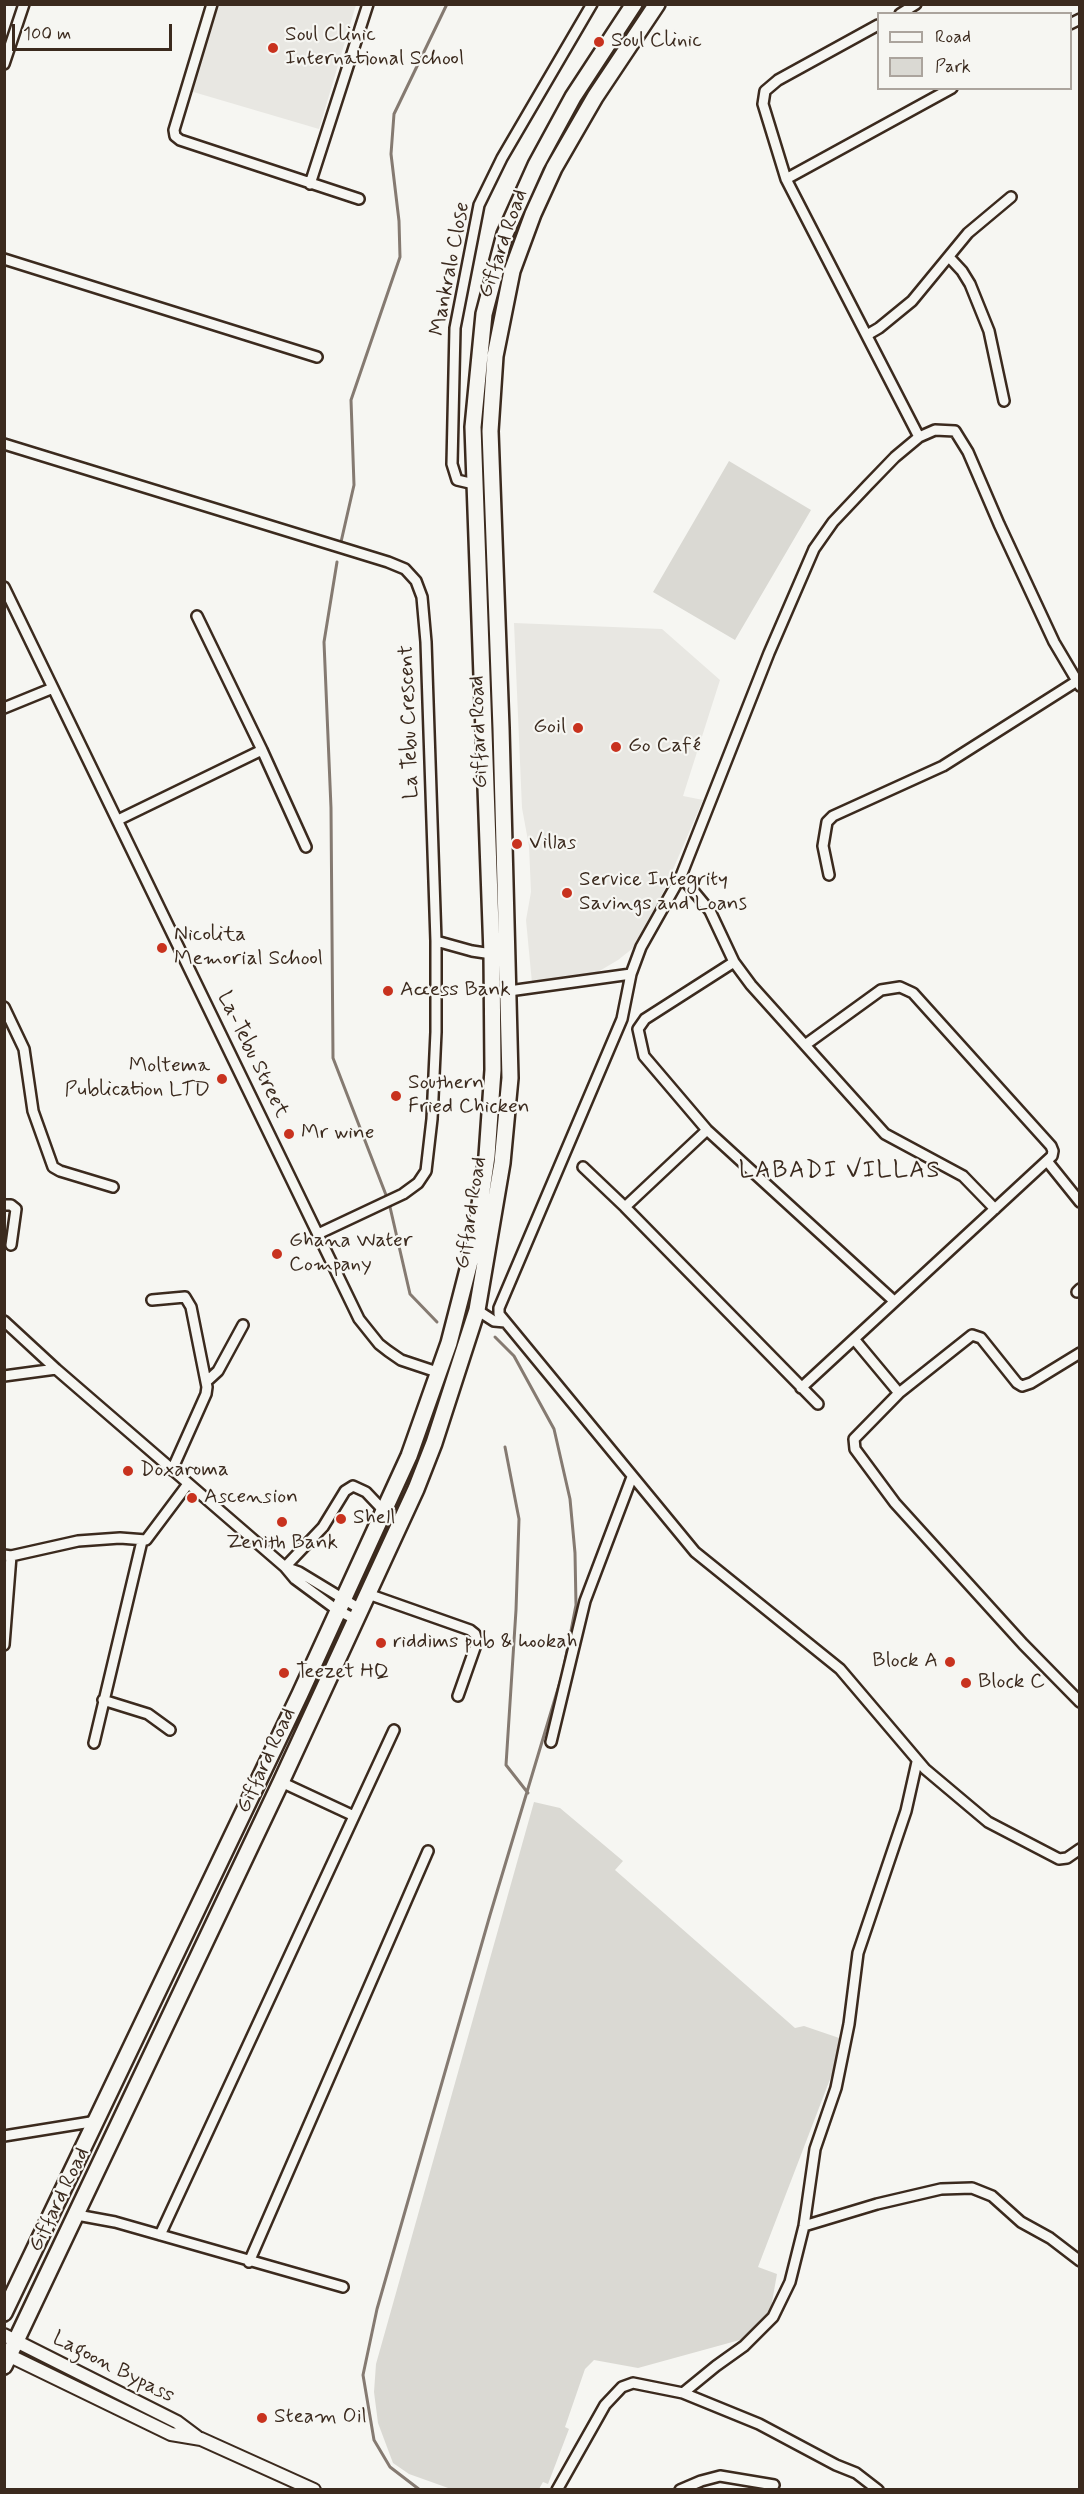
<!DOCTYPE html>
<meta charset="utf-8">
<style>
body{margin:0}
#map{position:relative;width:1084px;height:2494px;overflow:hidden;background:#f6f6f2;font-family:Mynerve,sans-serif}
canvas{display:block}
.frame{position:absolute;inset:0;border:6px solid #3b2a1e;pointer-events:none}
.legend{position:absolute;left:877px;top:12px;width:195px;height:78px;box-sizing:border-box;background:#f6f6f2;border:2px solid #aba49d;margin:0;padding:8px 10px;list-style:none;font-size:18px;color:#3b2a1e}
.legend li{display:flex;align-items:center;gap:12px;height:30px}
.legend b{width:30px;border:2px solid #aba49d}
.scale{position:absolute;left:12px;top:24px;width:160px;height:27px;box-sizing:border-box;border:3px solid #3b2a1e;border-top:0;padding-left:8px;font-size:18px;line-height:21px;white-space:nowrap;color:#3b2a1e;-webkit-text-stroke:4px #f6f6f2;paint-order:stroke}
</style>
<div id="map">
<canvas width="1084" height="2494"></canvas>
<div class="frame"></div>
<ul class="legend">
<li><b style="height:8px;background:#f6f6f2"></b>Road</li>
<li><b style="height:16px;background:#dad9d3"></b>Park</li>
</ul>
<div class="scale">100 m</div>
</div>
<script>
const g = document.querySelector('canvas').getContext('2d');
g.lineJoin = 'round';
function fillPath(path, color) {
  g.fillStyle = color;
  g.fill(path, 'evenodd');
}
function poly(rows) {
  const path = new Path2D();
  for (const r of rows) {
    path.moveTo(r[0], r[1]);
    for (let i = 2; i < r.length; i += 2) path.lineTo(r[i], r[i + 1]);
  }
  return path;
}
function trace(path, color, width, dash) {
  g.strokeStyle = color;
  g.lineWidth = width;
  g.lineCap = dash ? 'butt' : 'round';
  g.setLineDash(dash || []);
  g.stroke(path);
}
function drawText(font, color, halo, rows, align = 'center') {
  g.font = font + ' Mynerve,sans-serif';
  g.lineWidth = 4.5;
  g.setLineDash([]);
  g.textBaseline = 'middle';
  g.strokeStyle = halo;
  g.fillStyle = color;
  for (const [text, x, y, turn = 0] of rows) {
    g.save();
    g.translate(x, y);
    g.rotate((+turn || 0) * Math.PI / 180);
    g.textAlign = isNaN(turn) ? turn : align;
    if (halo) g.strokeText(text, 0, 0);
    g.fillText(text, 0, 0);
    g.restore();
  }
}
fillPath(poly([
 [215,5,356,5,319,129,190,91],
 [514,623,662,629,720,680,683,796,703,800,642,941,618,960,591,976,532,983,526,920,531,892,529,846,522,808]
]), '#e8e7e2');
fillPath(poly([
 [729,461,811,510,735,640,653,592],
 [534,1802,560,1808,623,1861,615,1870,795,2028,804,2026,845,2040,758,2267,777,2274,770,2313,747,2338,638,2368,594,2360,585,2369,565,2427,569,2429,548,2484,543,2482,539,2489,451,2489,409,2474,393,2463,378,2423,374,2392,376,2364]
]), '#dad9d3');
trace(poly([
 [341,542,354,485,351,400,400,257,399,221,391,154,394,114,447,4],
 [337,562,324,642,331,808,333,1058,386,1195],
 [390,1207,410,1294,437,1322],
 [505,1447,519,1519,516,1610,506,1765,528,1793],
 [420,2490,390,2467,374,2440,363,2375,377,2309,490,1915,563,1672,576,1605,575,1553,570,1499,554,1429,514,1356,495,1337]
]), '#857a71', 3);
const minor = poly([
 [212,4,174,130,175,136,180,140,359,199],
 [900,14,916,4],
 [1070,24,1080,19],
 [878,25,778,80,765,91,763,104,786,179,919,437],
 [4,64,24,4],
 [786,179,952,88],
 [310,184,368,4],
 [949,257,962,271,970,284,989,331,1004,401],
 [4,259,317,357],
 [867,335,879,328,912,301,968,233,1011,197],
 [4,444,388,562,405,569,416,581,422,597,426,642,436,941,436,1032,432,1119,426,1171,418,1183,403,1194,318,1234],
 [474,484,457,480,452,464,455,328,479,205,502,158,592,4],
 [4,587,359,1319,379,1344,388,1351,401,1360,440,1373],
 [197,616,262,750,306,847],
 [4,708,53,688],
 [118,820,262,750],
 [829,875,823,846,827,822,833,816,943,766,1077,681],
 [681,876,710,911,734,962,751,985,885,1134,963,1176,995,1209],
 [436,941,472,951,492,954],
 [734,962,645,1019,638,1029,644,1056,707,1130,894,1301],
 [631,974,622,1019,499,1308,499,1314,695,1552,840,1669,925,1769,988,1822,1059,1859,1067,1858,1080,1849],
 [509,991,631,974,641,947,681,876,769,653,814,549,833,522,867,486,895,457,919,437,935,430,955,431,968,452,999,524,1054,642,1080,686],
 [4,1007,24,1049,33,1111,53,1167,60,1171,113,1187],
 [1047,1161,1080,1202],
 [583,1167,625,1207,818,1404],
 [4,1205,11,1205,16,1209,11,1245],
 [625,1207,707,1130],
 [1077,1292,1080,1289],
 [152,1300,185,1297,191,1307,207,1387,206,1394,172,1470],
 [477,1310,494,1321,505,1322],
 [4,1321,56,1369],
 [854,1339,899,1393,854,1439,855,1449,895,1503,1023,1644,1080,1702],
 [4,1376,56,1369,285,1567,295,1579,337,1610,355,1619],
 [206,1382,218,1371,243,1325],
 [801,1388,1052,1156,1053,1151,1051,1146,913,993,900,987,881,990,805,1045],
 [899,1393,972,1335,981,1338,1017,1383,1022,1386,1031,1383,1080,1353],
 [4,1555,11,1556,78,1541,120,1538,146,1540,188,1484],
 [285,1567,323,1527,345,1491,353,1486,366,1492,384,1511],
 [285,1567,299,1572,360,1609],
 [368,1594,470,1630,475,1634,477,1642,458,1696],
 [4,1645,11,1556],
 [103,1700,148,1714,170,1730],
 [551,1742,585,1601,632,1477],
 [94,1743,142,1541],
 [281,1782,354,1816],
 [4,2136,97,2121],
 [77,2215,115,2222,343,2287],
 [804,2226,877,2204,941,2189,972,2188,992,2196,1021,2222,1050,2238,1080,2261],
 [160,2235,394,1730],
 [249,2262,428,1851],
 [683,2393,716,2366,744,2346,773,2317,790,2282,804,2226,815,2149,836,2088,849,2024,858,1953,906,1811,917,1762],
 [557,2490,605,2405,622,2387,633,2383,683,2393,759,2424,836,2465,856,2473,878,2490],
 [680,2490,701,2481,720,2476,774,2485]
]);
const tertiary = poly([
 [4,2335,177,2422,197,2437],
 [4,2353,171,2434,201,2439,314,2490]
]);
const primary = poly([
 [4,2313,300,1694,409,1456,449,1343,474,1246,487,1156,493,1070,492,954,473,427,484,314,505,234,536,165,573,97,634,4],
 [4,2366,281,1782,416,1489,434,1443,477,1310,502,1163,510,1078,501,728,490,431,495,356,512,271,533,214,554,168,595,97,657,4]
]);
trace(minor, '#3b2a1e', 14);
trace(tertiary, '#3b2a1e', 16);
trace(primary, '#3b2a1e', 20);
trace(minor, '#f6f6f2', 9);
trace(tertiary, '#f6f6f2', 12);
trace(primary, '#f6f6f2', 15);
for (const [x, y, r, color] of [
 [599,42,6,"#c8321e"],
 [273,48,6,"#c8321e"],
 [578,728,6,"#c8321e"],
 [616,747,6,"#c8321e"],
 [517,844,6,"#c8321e"],
 [567,893,6,"#c8321e"],
 [162,948,6,"#c8321e"],
 [388,991,6,"#c8321e"],
 [222,1079,6,"#c8321e"],
 [396,1096,6,"#c8321e"],
 [289,1134,6,"#c8321e"],
 [277,1254,6,"#c8321e"],
 [128,1471,6,"#c8321e"],
 [192,1498,6,"#c8321e"],
 [341,1519,6,"#c8321e"],
 [282,1522,6,"#c8321e"],
 [381,1643,6,"#c8321e"],
 [950,1662,6,"#c8321e"],
 [284,1673,6,"#c8321e"],
 [966,1683,6,"#c8321e"],
 [262,2418,6,"#c8321e"]
]) {
  const dot = new Path2D();
  dot.arc(x, y, r, 0, 2 * Math.PI);
  g.fillStyle = color;
  g.fill(dot);
  trace(dot, '#f6f6f2', 2);
}
drawText('21px', '#3b2a1e', '#f6f6f2', [
 ["Soul Clinic",285,36],
 ["International School",285,60],
 ["Soul Clinic",611,42],
 ["Goil",566,728,"right"],
 ["Go Café",628,747],
 ["Villas",529,844],
 ["Service Integrity",579,881],
 ["Savings and Loans",579,905],
 ["Nicolita",174,936],
 ["Memorial School",174,960],
 ["Access Bank",400,991],
 ["Moltema",210,1067,"right"],
 ["Publication LTD",210,1091,"right"],
 ["Southern",408,1084],
 ["Fried Chicken",408,1108],
 ["Mr wine",301,1134],
 ["Ghana Water",289,1242],
 ["Company",289,1266],
 ["Doxaroma",140,1471],
 ["Ascension",204,1498],
 ["Shell",353,1519],
 ["Zenith Bank",282,1544,"center"],
 ["riddims pub & hookah",393,1643],
 ["Block A",938,1662,"right"],
 ["Teezet HQ",296,1673],
 ["Block C",978,1683],
 ["Steam Oil",274,2418]
], 'left');
drawText('21px', '#3b2a1e', '#f6f6f2', [
 ["Giffard Road",504,244,-71],
 ["Mankralo Close",451,269,-79],
 ["La Tebu Crescent",410,722,-92],
 ["Giffard Road",480,732,-92],
 ["La-Tebu Street",252,1055,64],
 ["Giffard Road",472,1213,-81],
 ["Giffard Road",267,1761,-65],
 ["Giffard Road",60,2200,-64],
 ["Lagoon Bypass",113,2368,27]
]);
g.letterSpacing = '1.5px';
drawText('24px', '#3b2a1e', '#f6f6f2', [
 ["LABADI VILLAS",840,1172]
]);
g.letterSpacing = '0px';
</script>
